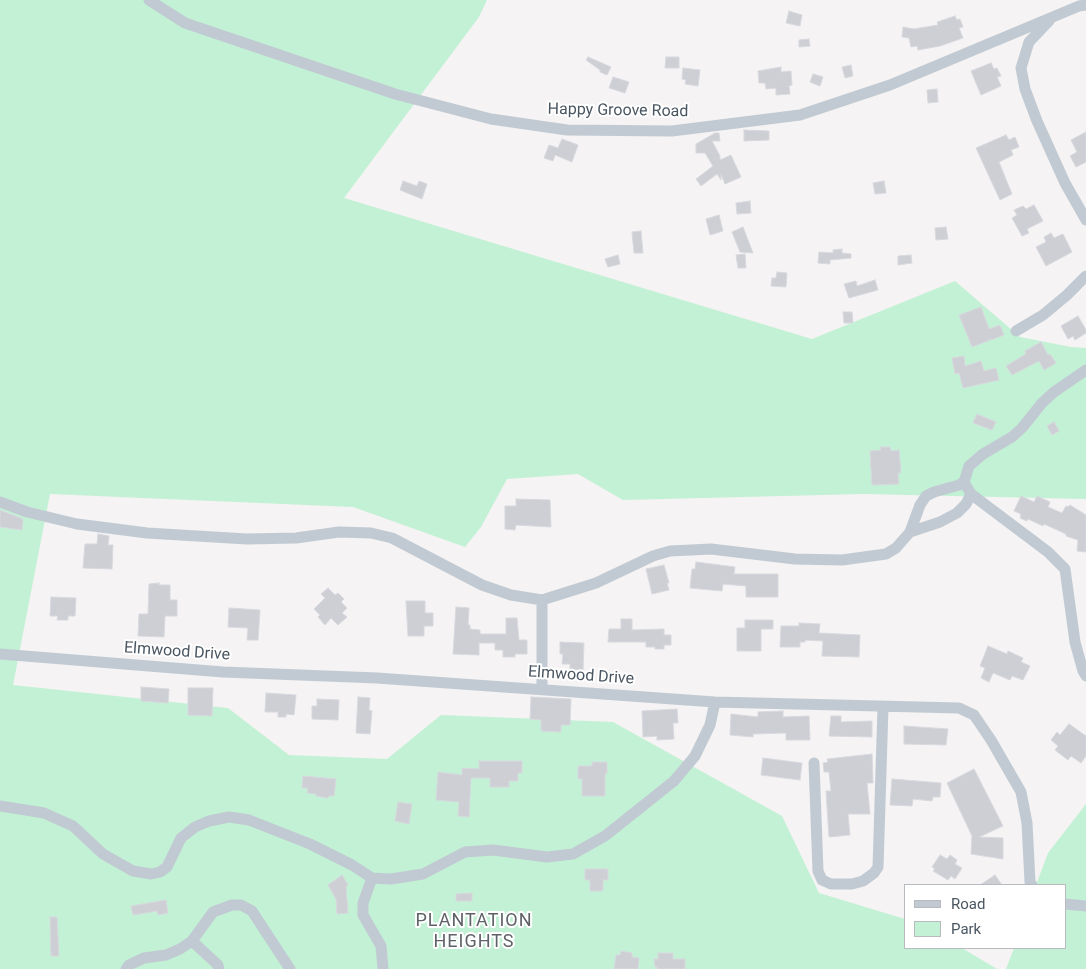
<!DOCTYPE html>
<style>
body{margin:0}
#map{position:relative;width:1086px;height:969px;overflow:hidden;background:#f5f3f3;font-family:Roboto,sans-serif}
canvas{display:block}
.legend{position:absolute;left:904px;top:884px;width:162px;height:65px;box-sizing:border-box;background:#fff;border:1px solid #b7bbc0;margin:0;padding:6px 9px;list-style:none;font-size:15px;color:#4a5661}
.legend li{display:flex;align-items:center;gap:10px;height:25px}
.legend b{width:25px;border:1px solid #b7bbc0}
</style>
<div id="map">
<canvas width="1086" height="969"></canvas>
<ul class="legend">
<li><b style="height:6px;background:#c1cad2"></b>Road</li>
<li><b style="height:14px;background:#c3f1d5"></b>Park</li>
</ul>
</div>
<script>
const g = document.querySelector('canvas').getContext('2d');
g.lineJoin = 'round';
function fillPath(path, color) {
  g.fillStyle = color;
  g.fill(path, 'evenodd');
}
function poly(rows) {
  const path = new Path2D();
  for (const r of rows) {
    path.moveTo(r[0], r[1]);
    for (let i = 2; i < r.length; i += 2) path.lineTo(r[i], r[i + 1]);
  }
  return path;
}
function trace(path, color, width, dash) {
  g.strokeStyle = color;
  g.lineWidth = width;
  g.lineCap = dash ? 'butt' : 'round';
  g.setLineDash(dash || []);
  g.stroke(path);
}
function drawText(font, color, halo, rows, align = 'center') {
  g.font = font + ' Roboto,sans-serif';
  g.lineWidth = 4;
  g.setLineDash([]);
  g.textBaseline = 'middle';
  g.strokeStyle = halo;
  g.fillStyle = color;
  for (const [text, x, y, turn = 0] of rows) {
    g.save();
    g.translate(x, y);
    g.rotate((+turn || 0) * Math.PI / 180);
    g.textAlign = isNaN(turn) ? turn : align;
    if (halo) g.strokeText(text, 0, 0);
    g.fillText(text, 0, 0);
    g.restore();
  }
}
fillPath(poly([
 [0,0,487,0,479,17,344,198,812,339,955,281,1020,337,1071,347,1086,348,1086,499,863,494,623,500,578,474,507,479,481,527,465,547,353,507,50,494,13,685,228,708,289,755,387,759,441,715,613,722,782,816,819,893,905,919,905,948,962,948,997,969,0,969],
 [1086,804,1086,969,1006,969,1014,948,1065,948,1065,885,1036,885,1048,853]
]), '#c3f1d5');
const building = poly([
 [789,11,802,15,800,26,786,23,789,11],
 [955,16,957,20,960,19,963,27,959,28,963,38,940,46,918,50,917,46,911,47,909,38,902,37,903,27,914,29,938,25,937,22,955,16],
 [809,39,810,46,799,47,799,40,809,39],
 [588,57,611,67,607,75,600,72,600,70,586,60,588,57],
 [666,57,679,57,679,68,665,68,666,57],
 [991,63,994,69,997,68,1001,76,997,77,1001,86,981,95,971,71,991,63],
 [851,65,853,76,845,78,842,67,851,65],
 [781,67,781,72,791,71,792,85,789,86,790,94,776,95,776,88,766,89,765,83,759,83,758,71,781,67],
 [683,68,700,70,698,86,685,84,686,80,682,79,683,68],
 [813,74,823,77,820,86,810,82,813,74],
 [613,77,629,82,625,93,609,88,613,77],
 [937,89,938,102,928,103,927,90,937,89],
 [744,130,769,131,769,140,744,141,744,130],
 [1086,132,1086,162,1076,167,1070,156,1077,152,1071,140,1086,132],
 [715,133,719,133,720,141,712,141,720,156,720,160,731,155,741,177,725,184,721,174,721,180,717,174,701,186,696,179,713,166,705,153,696,153,696,144,715,133],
 [1006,135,1009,140,1015,137,1019,147,1011,150,1013,155,999,162,1012,194,1000,200,976,148,1006,135],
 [562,139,578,145,572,162,555,155,553,161,544,158,549,145,558,148,562,139],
 [403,181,417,186,419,181,427,184,422,199,400,190,403,181],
 [884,181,886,193,875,194,873,183,884,181],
 [750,201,751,213,737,214,736,203,750,201],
 [1034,205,1043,221,1027,229,1029,233,1022,236,1012,218,1017,215,1014,210,1023,206,1026,209,1034,205],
 [719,215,723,231,710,235,706,219,719,215],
 [743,227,753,253,740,252,732,232,743,227],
 [946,227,948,239,936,240,935,228,946,227],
 [641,231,643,253,634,253,632,232,641,231],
 [1051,233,1054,238,1063,234,1072,252,1046,266,1036,247,1046,242,1044,237,1051,233],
 [842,249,842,253,851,254,851,258,830,260,830,264,818,263,819,252,833,253,833,250,842,249],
 [745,254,746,268,738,268,736,255,745,254],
 [618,255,620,264,608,267,605,259,618,255],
 [911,255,912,263,898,265,898,256,911,255],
 [777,272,787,273,786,287,771,286,772,278,776,278,777,272],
 [875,280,878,290,849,298,844,284,856,281,857,286,875,280],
 [981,307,989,329,1000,325,1004,335,991,340,989,338,990,340,972,347,959,315,981,307],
 [843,312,852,312,853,323,844,323,843,312],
 [1078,316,1086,330,1086,333,1075,340,1073,336,1068,339,1061,326,1078,316],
 [1041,342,1048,355,1050,354,1056,363,1044,370,1039,361,1012,375,1006,366,1026,354,1025,351,1041,342],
 [964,356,965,366,981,361,984,371,996,368,999,380,963,388,959,373,955,374,952,358,964,356],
 [977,414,996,422,992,430,973,423,977,414],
 [1054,422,1059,431,1052,435,1047,426,1054,422],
 [880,447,890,447,891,451,899,450,901,473,898,473,899,484,872,485,870,451,881,450,880,447],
 [1021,496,1034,502,1037,496,1050,502,1048,507,1062,513,1066,506,1068,507,1070,505,1086,515,1086,552,1077,551,1078,540,1066,536,1066,534,1044,524,1043,526,1028,519,1027,521,1020,518,1021,514,1014,511,1021,496],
 [516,499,550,500,551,527,516,525,515,530,505,529,505,506,516,506,516,499],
 [0,510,23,519,22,530,0,527,0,510],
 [98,534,109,536,108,545,113,545,112,569,83,568,85,544,97,544,98,534],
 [696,562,735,567,734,574,778,574,778,597,746,597,746,586,723,584,722,591,690,588,692,569,695,569,696,562],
 [664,565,669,583,667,583,669,590,652,594,646,569,664,565],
 [159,583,159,585,170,585,170,600,177,600,177,616,165,616,164,637,138,636,139,614,148,614,149,584,159,583],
 [328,588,335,595,338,593,344,599,341,602,347,608,342,613,347,617,338,625,331,618,325,625,318,617,320,615,314,609,325,598,321,594,328,588],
 [51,597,76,598,75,616,68,616,68,620,57,620,58,616,50,616,51,597],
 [406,601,425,601,425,613,433,613,433,626,424,626,424,636,408,636,406,601],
 [456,607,469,608,468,625,470,625,470,629,480,630,480,634,506,634,506,618,517,618,519,640,527,640,527,654,515,654,515,657,503,657,503,650,495,650,495,643,479,643,479,655,453,654,456,607],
 [229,608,260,610,258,640,247,640,248,628,228,627,229,608],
 [621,619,632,619,632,630,664,629,664,635,671,635,671,645,664,645,664,649,655,649,655,647,646,647,646,642,608,642,609,629,621,629,621,619],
 [745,620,773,620,773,629,761,629,761,651,737,651,737,628,745,628,745,620],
 [799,623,820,624,819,633,860,635,859,657,822,656,823,641,805,640,805,642,800,642,800,647,780,647,781,626,799,626,799,623],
 [560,642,584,643,583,670,570,669,570,664,562,664,563,654,560,654,560,642],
 [988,646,1007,654,1008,651,1023,658,1021,662,1030,666,1023,680,1012,676,1010,680,993,673,989,682,981,678,985,668,980,666,988,646],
 [141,687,169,689,168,703,141,701,141,687],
 [188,688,213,688,212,716,188,715,188,688],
 [266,693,296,695,294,715,286,714,286,717,278,717,278,712,265,712,266,693],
 [358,697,370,698,369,710,372,711,370,734,356,733,358,697],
 [531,697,571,699,570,725,561,725,561,732,541,731,541,720,530,719,531,697],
 [317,699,339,700,338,720,312,719,312,706,317,706,317,699],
 [677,709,678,723,673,723,674,739,657,740,657,736,643,737,642,711,677,709],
 [783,711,783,717,809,716,810,740,786,740,786,733,753,734,753,737,730,735,731,714,758,717,758,712,783,711],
 [831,716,841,716,841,722,872,721,872,737,829,736,831,716],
 [1069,724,1086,736,1086,756,1081,763,1071,756,1068,760,1055,750,1058,746,1051,740,1057,732,1060,735,1069,724],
 [904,726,948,729,946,745,904,744,904,726],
 [872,754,873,783,867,783,870,814,848,814,850,835,829,837,826,791,831,791,829,772,824,772,823,763,828,762,827,759,872,754],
 [763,758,802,763,800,780,761,775,763,758],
 [479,761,522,761,522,773,518,773,518,781,509,781,509,787,490,787,490,778,471,778,469,817,458,816,459,802,436,800,438,772,462,775,462,768,479,769,479,761],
 [592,762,607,762,607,774,605,774,605,796,582,796,582,779,578,779,578,766,592,766,592,762],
 [974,769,1003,826,979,837,1003,838,1003,859,971,854,972,836,947,783,974,769],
 [303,776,336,779,334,796,329,796,328,798,316,796,316,794,307,793,308,788,302,788,303,776],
 [892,779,941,783,940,797,933,797,932,801,913,799,912,806,890,805,892,779],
 [398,802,412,804,409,824,395,821,398,802],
 [940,855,947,859,950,855,957,860,955,864,962,868,955,879,951,876,948,880,933,871,935,869,932,867,940,855],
 [585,869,608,869,608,880,603,880,603,891,590,891,590,880,585,880,585,869],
 [342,875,348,885,346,887,348,913,337,914,336,899,328,885,342,875],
 [995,875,1002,885,980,885,995,875],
 [472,893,472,901,456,901,456,894,472,893],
 [166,900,168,913,158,915,157,911,133,915,131,906,166,900],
 [50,917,57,917,59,956,51,956,50,917],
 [621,951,632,953,632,957,639,958,638,969,614,969,616,955,620,955,621,951],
 [658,953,673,953,673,959,685,959,685,969,657,969,657,967,655,967,654,959,658,959,658,953]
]);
fillPath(building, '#cdcfd5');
trace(building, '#d7d9de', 1);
trace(poly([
 [149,0,185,23,395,94,491,119,567,130,672,131,800,115,890,85,1079,6,1086,5],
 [1049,21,1029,42,1021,68,1025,89,1037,121,1065,183,1086,220],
 [1016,331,1043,315,1067,295,1086,276],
 [964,482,971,494,1048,552,1065,569,1075,642,1083,671,1086,676],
 [0,502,27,512,77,524,147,533,247,539,296,538,339,532,371,533,392,538,482,585,511,595,542,600,596,583,653,556,670,551,711,549,795,559,842,560,886,554,896,548,910,532,920,505,926,496,934,492,959,485,964,482,969,466,983,454,1012,437,1022,428,1042,403,1054,392,1086,370],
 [910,532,940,522,957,513,966,504,971,494],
 [0,654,223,672,377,678,715,702,959,708,974,715,991,740,1021,792,1027,823,1030,882,1032,885],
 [542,689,542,600],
 [814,763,818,871,822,880,831,884,852,884,863,881,874,873,878,867,883,707],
 [0,806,44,813,73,826,103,854,133,871,151,874,160,872,167,867,181,838,195,827,209,821,229,817,249,820,310,844,352,865,372,878],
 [1065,904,1086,906],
 [192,941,218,965,219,969],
 [126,969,129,965,144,958,166,955,180,949,192,941,213,912,232,905,241,905,252,911,290,969],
 [383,969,381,946,363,915,363,903,372,878,391,879,423,874,465,852,493,850,547,857,573,854,605,836,674,781,695,756,710,725,715,702]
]), '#c1cad2', 11);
drawText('16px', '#4a5661', '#fff', [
 ["Happy Groove Road",618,111,1],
 ["Elmwood Drive",177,652,4],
 ["Elmwood Drive",581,676,4]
]);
g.letterSpacing = '1px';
drawText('18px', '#5f6368', '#fff', [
 ["PLANTATION",474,921],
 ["HEIGHTS",474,942]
]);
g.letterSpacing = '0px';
</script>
